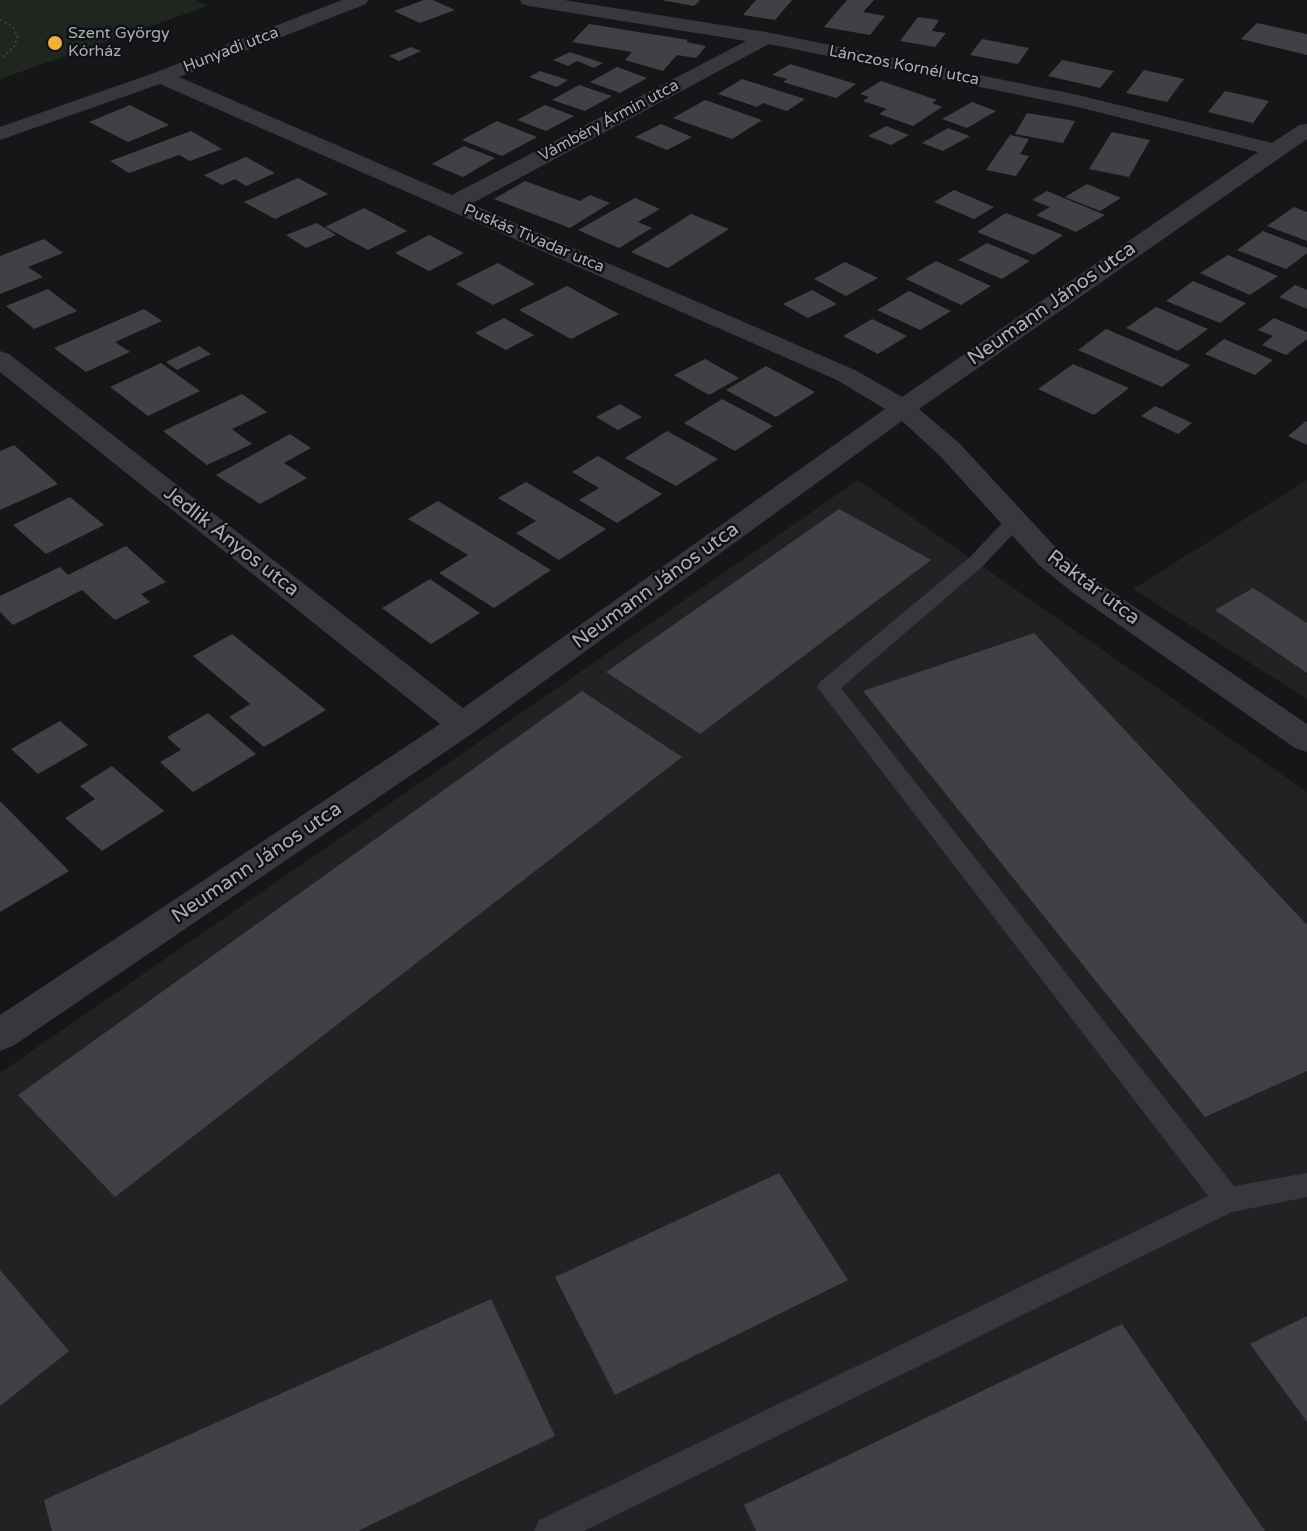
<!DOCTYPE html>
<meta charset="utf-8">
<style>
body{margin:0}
canvas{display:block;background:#161618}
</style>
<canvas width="1307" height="1531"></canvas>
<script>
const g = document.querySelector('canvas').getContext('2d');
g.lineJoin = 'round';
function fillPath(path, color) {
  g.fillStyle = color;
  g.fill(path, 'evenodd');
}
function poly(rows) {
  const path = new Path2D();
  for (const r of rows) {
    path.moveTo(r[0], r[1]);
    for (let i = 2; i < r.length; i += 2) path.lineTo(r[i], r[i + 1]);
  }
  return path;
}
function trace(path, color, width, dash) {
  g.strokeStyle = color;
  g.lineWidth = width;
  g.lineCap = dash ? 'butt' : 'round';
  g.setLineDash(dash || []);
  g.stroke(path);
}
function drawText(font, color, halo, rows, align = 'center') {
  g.font = font + ' "Varela Round",sans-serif';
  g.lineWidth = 5;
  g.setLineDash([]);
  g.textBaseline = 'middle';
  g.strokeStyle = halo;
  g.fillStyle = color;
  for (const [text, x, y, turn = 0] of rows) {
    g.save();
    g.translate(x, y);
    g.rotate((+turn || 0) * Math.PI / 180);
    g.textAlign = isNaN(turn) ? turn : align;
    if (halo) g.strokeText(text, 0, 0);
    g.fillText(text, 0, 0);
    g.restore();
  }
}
fillPath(poly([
 [858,480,1307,792,1307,1531,0,1531,0,1073],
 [1307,480,1307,699,1133,589]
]), '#222225');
fillPath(poly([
 [0,0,196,0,208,6,0,79]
]), '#1e261f');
fillPath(poly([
 [424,0,433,0,455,10,420,23,394,11],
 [661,0,700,0,694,6],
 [756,0,792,0,775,20,743,15],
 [847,0,874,0,863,12,885,16,870,35,824,27],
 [918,17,939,20,932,31,946,33,935,47,900,41],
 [1257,23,1307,34,1307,55,1241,39],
 [589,24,688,40,686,42,706,46,696,58,677,55,663,71,625,60,632,52,572,42],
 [982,39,1029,48,1018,64,970,55],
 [411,47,421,51,399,61,389,56],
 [570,52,603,63,594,68,577,61,568,66,553,60],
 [1062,60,1114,71,1100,88,1048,76],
 [790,64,856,84,836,98,783,82,787,79,772,75],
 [617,67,647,78,620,93,590,82],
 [1144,70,1184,79,1167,102,1126,93],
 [540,71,568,80,557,87,529,77],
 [742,79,805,99,787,111,763,103,757,107,718,94],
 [881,81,937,100,932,103,942,107,913,126,879,114,887,109,863,101,869,97,860,94],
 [579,85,612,96,585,111,552,100],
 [1225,91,1269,101,1253,123,1208,112],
 [705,100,762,120,732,139,673,118],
 [972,102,996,111,967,128,942,119],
 [130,105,169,125,128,142,89,122],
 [545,105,574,116,546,131,517,120],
 [1027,113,1075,121,1063,143,1015,134],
 [497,121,537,137,502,156,462,140],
 [661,124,692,137,667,150,635,137],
 [886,126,909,135,891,145,868,136],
 [948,128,970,136,943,151,922,143],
 [191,131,222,149,190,161,179,155,129,173,110,161],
 [1112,132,1150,140,1129,177,1089,169],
 [1010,135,1029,139,1020,154,1029,156,1016,176,986,170],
 [464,146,495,158,463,177,432,164],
 [246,157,275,173,246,186,235,179,222,185,204,175],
 [298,178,328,194,275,219,244,202],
 [525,181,580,201,590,195,610,203,570,228,494,199],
 [1087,184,1121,198,1100,211,1065,197],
 [954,190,994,207,974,219,934,202],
 [1047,191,1105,215,1076,232,1036,215,1050,207,1032,200],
 [635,198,660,209,638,222,652,228,619,248,578,230],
 [1294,207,1307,212,1307,241,1267,226],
 [364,208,407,231,368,250,325,227],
 [1006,213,1063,235,1034,255,977,232],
 [691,214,729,229,668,268,631,252],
 [317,223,336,235,306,248,286,235],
 [1263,231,1307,248,1307,253,1286,269,1237,250],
 [429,235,464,253,429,271,395,253],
 [44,239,63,253,28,267,43,277,0,294,0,256],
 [987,243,1030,261,1002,279,958,260],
 [1228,255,1278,276,1250,295,1200,273],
 [936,261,991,286,961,305,906,279],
 [845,262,878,278,846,296,814,279],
 [498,263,535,284,493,305,456,284],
 [1193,281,1246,303,1220,323,1166,301],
 [1295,285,1307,290,1307,309,1279,297],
 [567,286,619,314,571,339,519,310],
 [48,289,77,311,34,329,6,306],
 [812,290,837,304,808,318,783,304],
 [909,291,951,311,920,330,877,310],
 [1156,307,1208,329,1178,351,1126,328],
 [144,309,162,321,115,342,130,352,86,372,54,348],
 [504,318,534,335,506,350,475,333],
 [1274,318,1307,332,1307,339,1286,355,1262,345,1273,336,1258,330],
 [872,319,907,336,878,354,843,336],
 [1106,329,1190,365,1162,387,1078,350],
 [1224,339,1273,360,1255,375,1205,354],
 [199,346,211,354,177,370,166,362],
 [705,359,739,378,709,395,674,375],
 [161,363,200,391,148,416,110,387],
 [1073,364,1129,388,1094,415,1038,389],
 [766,366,815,392,776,417,726,390],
 [242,394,267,412,232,429,252,444,207,465,163,431],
 [722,399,773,426,735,451,684,423],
 [620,404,642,417,618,430,596,417],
 [1155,406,1192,423,1178,434,1141,416],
 [1306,421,1307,422,1307,445,1288,436],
 [667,431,718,459,676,486,625,458],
 [290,434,311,448,284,463,307,478,260,504,216,475],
 [14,445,58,484,0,510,0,451],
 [598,456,662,494,617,523,579,500,599,488,572,472],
 [526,482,606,529,559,560,516,533,536,521,498,498],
 [70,497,104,525,46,554,13,525],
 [438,501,551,570,494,608,439,573,468,555,408,519],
 [839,509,931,560,700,734,606,672],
 [126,546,166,582,141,594,150,602,115,620,82,590,13,625,0,612,0,596,60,567,68,575],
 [430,579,480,613,431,644,382,608],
 [1253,588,1307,623,1307,673,1215,610],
 [1034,633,1307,925,1307,1071,1205,1117,863,691],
 [232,634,326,710,264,747,229,717,250,704,193,656],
 [582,691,682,757,115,1197,18,1095],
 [208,713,256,754,193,792,160,762,181,750,167,737],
 [60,721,88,745,38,774,11,749],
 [112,766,164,811,102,851,65,818,95,799,80,786],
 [0,801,69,871,0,912],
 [779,1173,848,1280,615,1395,555,1277],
 [0,1270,69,1351,0,1406],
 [491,1299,555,1436,358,1531,52,1531,44,1500],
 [1307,1316,1307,1422,1250,1344],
 [1122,1324,1265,1531,756,1531,744,1505]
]), '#404145');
trace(poly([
 [0,20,12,26,18,36,14,47,0,59]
]), '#3d3f44', 2, [2, 3]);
fillPath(poly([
 [1014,516,1021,518,1024,522,983,566,841,688,1234,1186,1307,1173,1307,1197,1232,1212,584,1531,534,1531,539,1520,1208,1196,817,687,820,682,969,558,1007,518,1014,516]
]), '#37383d');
fillPath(poly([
 [342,0,368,0,366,4,179,77,452,195,746,41,529,6,522,4,520,0,564,0,766,32,1078,95,1272,143,1299,125,1307,124,1307,139,919,409,960,444,1059,551,1092,578,1307,724,1307,752,1295,748,1072,592,1039,565,940,456,902,421,473,733,13,1046,0,1051,0,1015,440,724,0,372,0,351,9,354,463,708,885,409,837,380,160,84,0,140,0,127,154,73,342,0],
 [769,44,1078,107,1258,152,902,397,855,370,471,204,769,44]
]), '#37383d');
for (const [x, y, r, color] of [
 [55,43,8,"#f2b134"]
]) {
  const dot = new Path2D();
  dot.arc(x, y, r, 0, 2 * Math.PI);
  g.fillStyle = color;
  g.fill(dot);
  trace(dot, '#111113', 2);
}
drawText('16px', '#a8adb8', '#111113', [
 ["Szent György",68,34],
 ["Kórház",68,52]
], 'left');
drawText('16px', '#a8adb8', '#111113', [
 ["Hunyadi utca",231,50,-21],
 ["Lánczos Kornél utca",904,66,11],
 ["Vámbéry Ármin utca",609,121,-28],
 ["Puskás Tivadar utca",534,239,23]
]);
drawText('20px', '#a8adb8', '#111113', [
 ["Neumann János utca",1052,304,-35],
 ["Jedlik Ányos utca",231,542,38],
 ["Neumann János utca",656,586,-36],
 ["Raktár utca",1093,588,37],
 ["Neumann János utca",257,863,-34]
]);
</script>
